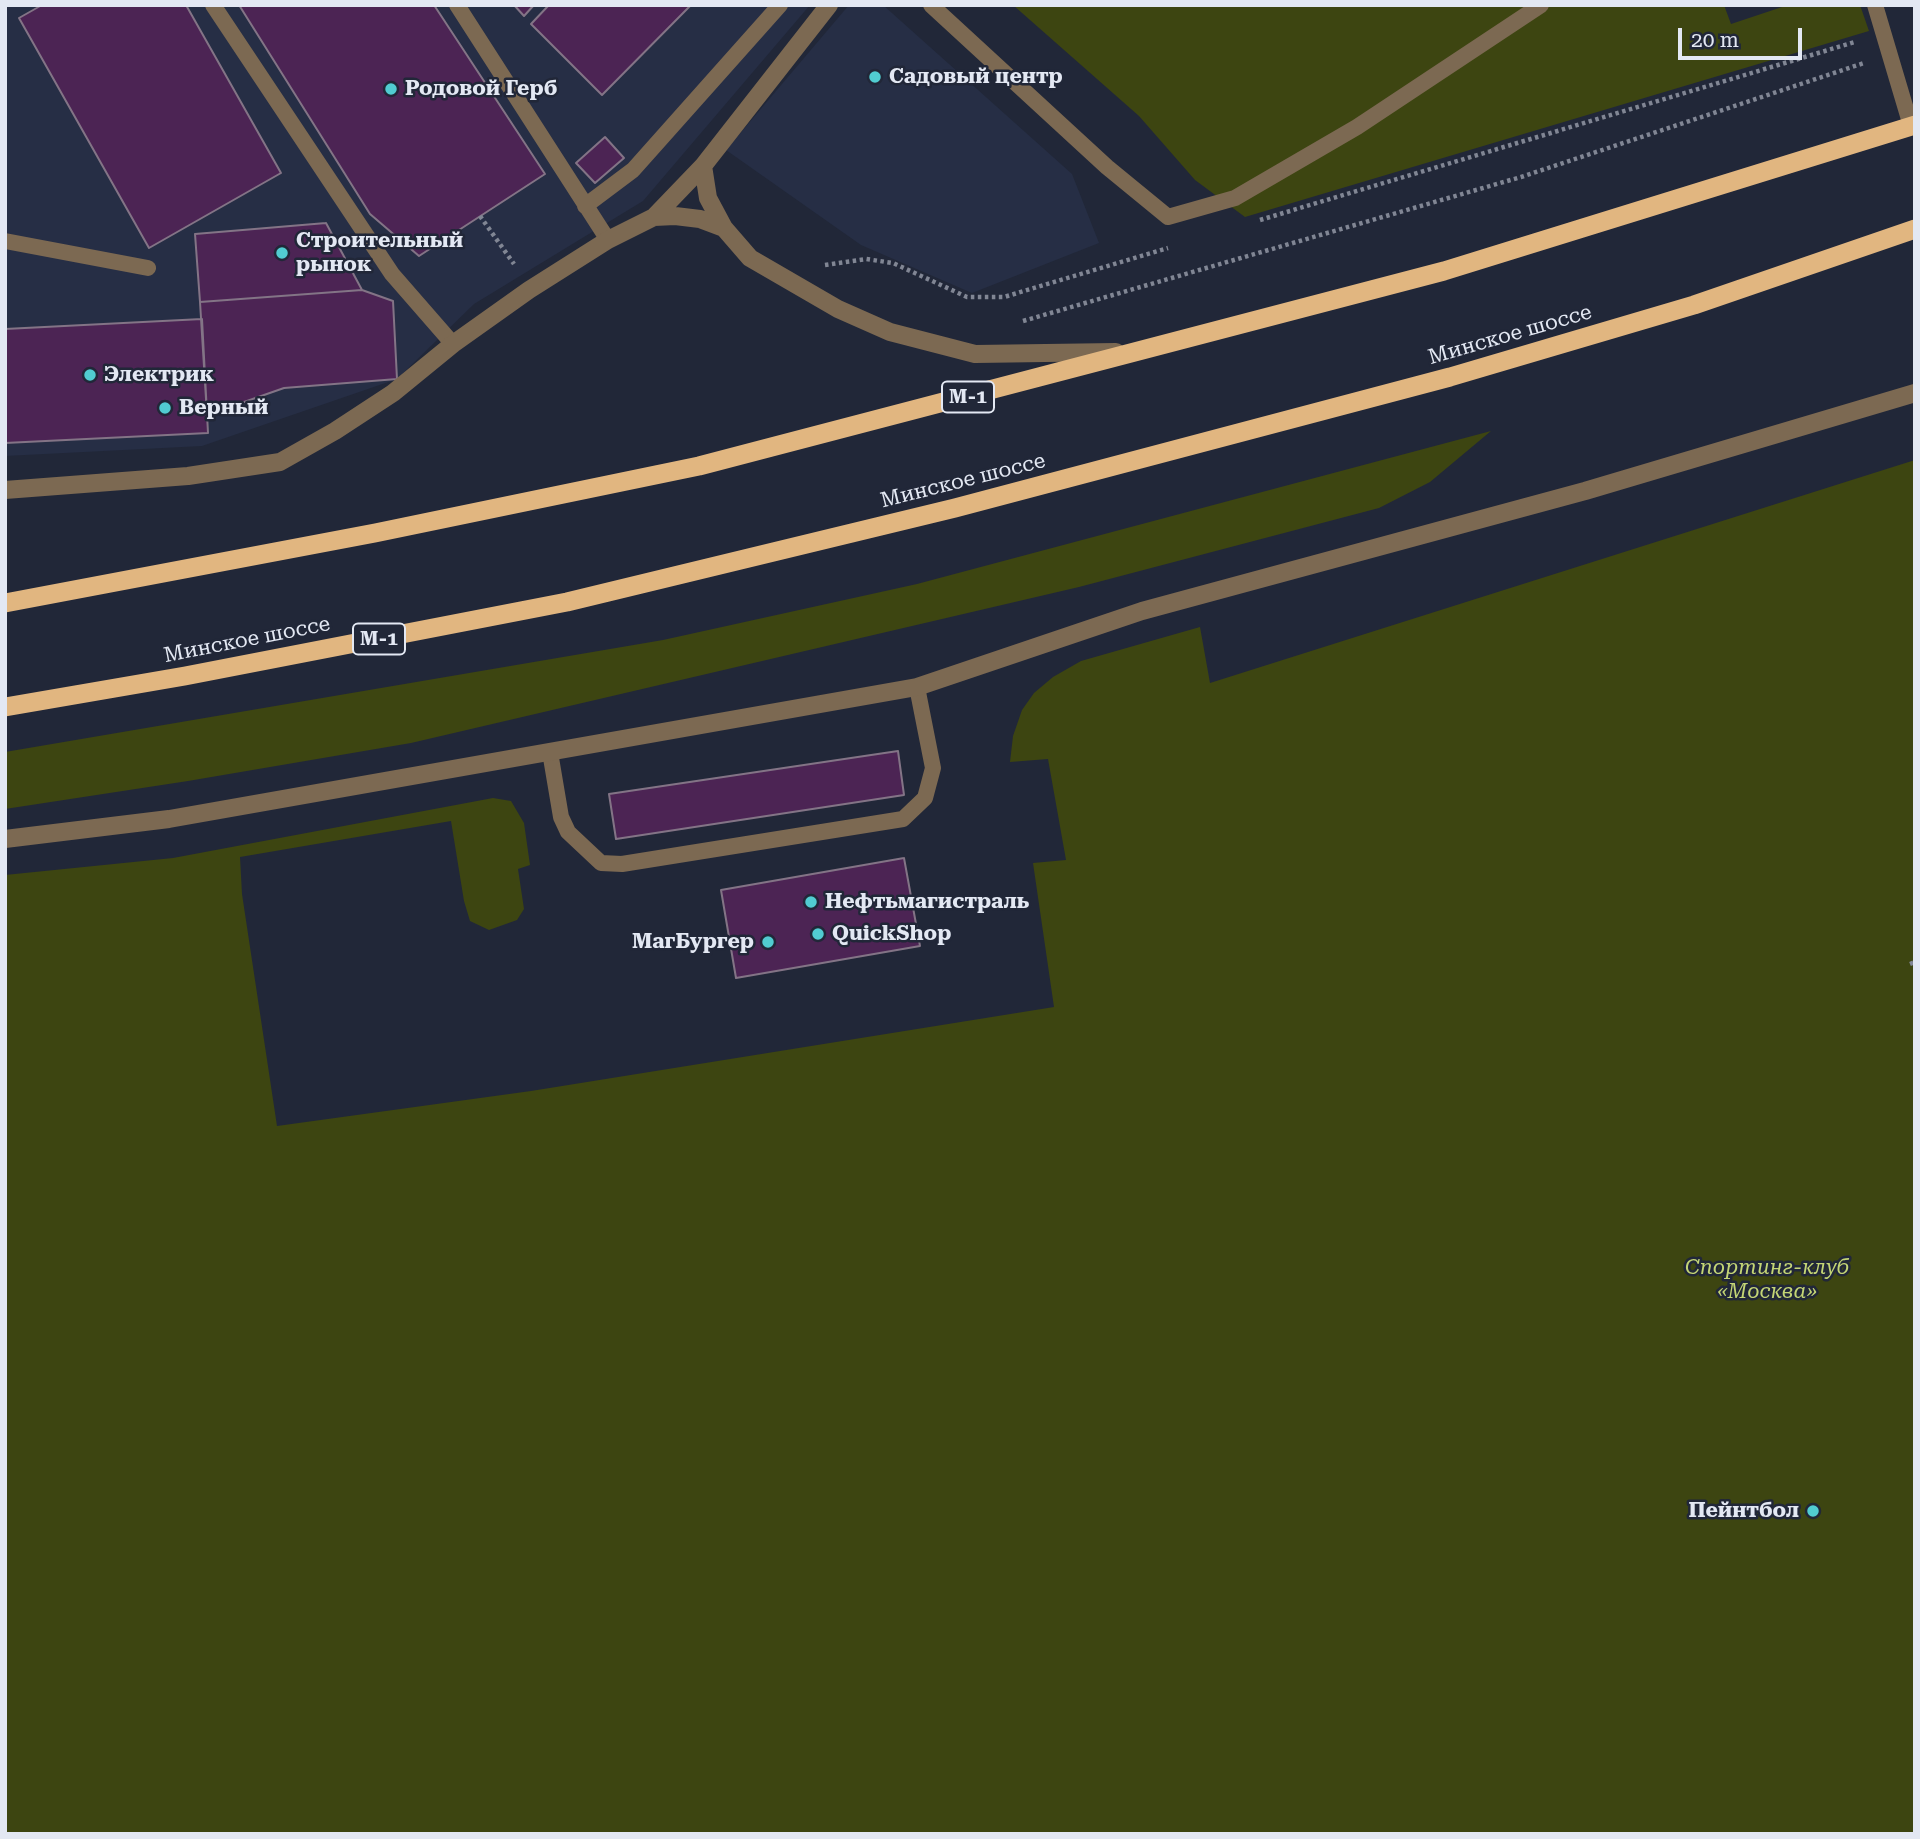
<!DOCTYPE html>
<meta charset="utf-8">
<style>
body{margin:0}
#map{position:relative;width:1920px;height:1839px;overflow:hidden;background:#212738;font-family:"Roboto Serif",serif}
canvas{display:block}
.frame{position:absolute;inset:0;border:7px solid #e3e8f3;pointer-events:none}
.scale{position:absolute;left:1678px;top:28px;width:124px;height:32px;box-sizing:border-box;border:4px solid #e3e8f3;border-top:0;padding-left:9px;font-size:21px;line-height:24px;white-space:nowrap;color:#e3e8f3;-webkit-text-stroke:5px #212738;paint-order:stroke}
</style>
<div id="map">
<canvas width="1920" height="1839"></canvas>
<div class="frame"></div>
<div class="scale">20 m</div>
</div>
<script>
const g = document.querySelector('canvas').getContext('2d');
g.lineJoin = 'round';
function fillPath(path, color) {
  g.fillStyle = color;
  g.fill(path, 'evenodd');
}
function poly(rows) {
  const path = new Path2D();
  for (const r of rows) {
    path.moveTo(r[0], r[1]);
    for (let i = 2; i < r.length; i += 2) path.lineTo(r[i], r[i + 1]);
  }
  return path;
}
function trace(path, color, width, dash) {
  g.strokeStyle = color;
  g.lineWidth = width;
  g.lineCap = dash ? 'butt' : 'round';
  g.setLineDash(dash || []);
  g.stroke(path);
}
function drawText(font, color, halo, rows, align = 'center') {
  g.font = font + ' "Roboto Serif",serif';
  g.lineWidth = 5;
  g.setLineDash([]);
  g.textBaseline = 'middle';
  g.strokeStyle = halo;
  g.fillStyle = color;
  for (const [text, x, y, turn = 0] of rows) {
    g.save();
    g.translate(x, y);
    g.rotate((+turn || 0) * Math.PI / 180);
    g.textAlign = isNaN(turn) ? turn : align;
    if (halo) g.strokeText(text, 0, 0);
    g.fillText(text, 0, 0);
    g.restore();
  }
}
fillPath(poly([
 [5,5,810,5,643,201,474,304,397,379,202,446,5,456],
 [849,5,883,5,1072,174,1099,243,972,293,861,245,726,150]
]), '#262e45');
fillPath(poly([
 [1013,5,1724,5,1731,24,1788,5,1860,5,1869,31,1245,217,1195,180,1139,116],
 [1491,431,1430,482,1379,508,1079,587,411,743,188,781,5,809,5,752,663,640,917,584],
 [1915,460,1915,1834,5,1834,5,875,173,858,493,798,511,801,524,823,530,865,518,869,524,909,517,920,489,930,470,921,464,901,451,821,240,857,242,894,277,1126,531,1091,1054,1007,1033,863,1066,860,1048,759,1010,762,1013,736,1022,710,1034,693,1053,677,1081,661,1200,627,1210,683]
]), '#3d4511');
const building = poly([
 [42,5,186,5,281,173,149,248,19,18,42,5],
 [239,5,434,5,545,174,419,256,370,214,239,5],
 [514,5,534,5,524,16,514,5],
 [549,5,691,5,602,95,531,24,549,5],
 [605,137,624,158,595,183,576,163,605,137],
 [326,223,362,290,200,302,195,234,326,223],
 [362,290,393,301,397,379,284,388,207,415,200,302,362,290],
 [202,319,208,433,5,443,5,329,202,319],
 [898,751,904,795,616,839,609,794,898,751],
 [904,858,920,946,736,978,721,890,904,858]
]);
fillPath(building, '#4c2454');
trace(building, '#837486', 2);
trace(poly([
 [480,216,514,264],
 [1260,220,1855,42],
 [825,265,866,259,893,263,967,297,1004,297,1168,248],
 [1023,321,1521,177,1864,63],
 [1910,964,1915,962]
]), '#818694', 4.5, [3.5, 3.5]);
trace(poly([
 [213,5,392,274,453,344],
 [457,5,608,240],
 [931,5,1107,167,1168,217,1235,198,1357,127,1541,5],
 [1875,5,1911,126],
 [585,206,633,170,780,5],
 [5,241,148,268],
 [550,752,561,817,568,832,601,863,622,864,903,819,925,798,933,768,917,687]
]), '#7c6952', 16);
trace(poly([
 [703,166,708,198,724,228,750,258,838,309,890,332,975,354,1116,352],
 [654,217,675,216,700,219,724,228],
 [5,490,188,476,280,462,335,431,393,393,453,344,529,290,608,240,654,217,703,166,829,5],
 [5,839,169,819,917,687,1142,611,1585,491,1915,393]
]), '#7c6952', 18);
trace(poly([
 [5,603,375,533,699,466,1444,271,1915,125],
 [5,707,185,676,567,602,955,508,1450,377,1694,305,1915,229]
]), '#e1b680', 19);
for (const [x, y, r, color] of [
 [875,77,7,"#51ccd1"],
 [391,89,7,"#51ccd1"],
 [282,253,7,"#51ccd1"],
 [90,375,7,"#51ccd1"],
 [165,408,7,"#51ccd1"],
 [811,902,7,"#51ccd1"],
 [818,934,7,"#51ccd1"],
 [768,942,7,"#51ccd1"],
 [1813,1511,7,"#51ccd1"]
]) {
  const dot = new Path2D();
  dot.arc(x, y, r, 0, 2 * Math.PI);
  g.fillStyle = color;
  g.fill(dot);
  trace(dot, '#212738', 2.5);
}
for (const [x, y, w] of [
 [968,397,52],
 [379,639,52]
]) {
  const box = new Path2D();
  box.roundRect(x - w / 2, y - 15.5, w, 31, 5);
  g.fillStyle = '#212738';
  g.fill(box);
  trace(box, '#e3e8f3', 2);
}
drawText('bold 19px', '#e3e8f3', null, [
 ["М-1",968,397],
 ["М-1",379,639]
]);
drawText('bold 21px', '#e3e8f3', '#212738', [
 ["Садовый центр",889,77],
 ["Родовой Герб",405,89],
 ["Строительный",296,241],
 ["рынок",296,265],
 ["Электрик",104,375],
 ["Верный",179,408],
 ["Нефтьмагистраль",825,902],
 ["QuickShop",832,934],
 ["МагБургер",754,942,"right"],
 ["Пейнтбол",1799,1511,"right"]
], 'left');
drawText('21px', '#e3e8f3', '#212738', [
 ["Минское шоссе",1510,335,-16],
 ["Минское шоссе",963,481,-14],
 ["Минское шоссе",247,640,-11]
]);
drawText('italic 21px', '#c4d575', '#212738', [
 ["Спортинг-клуб",1767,1268],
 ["«Москва»",1767,1292]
]);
</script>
